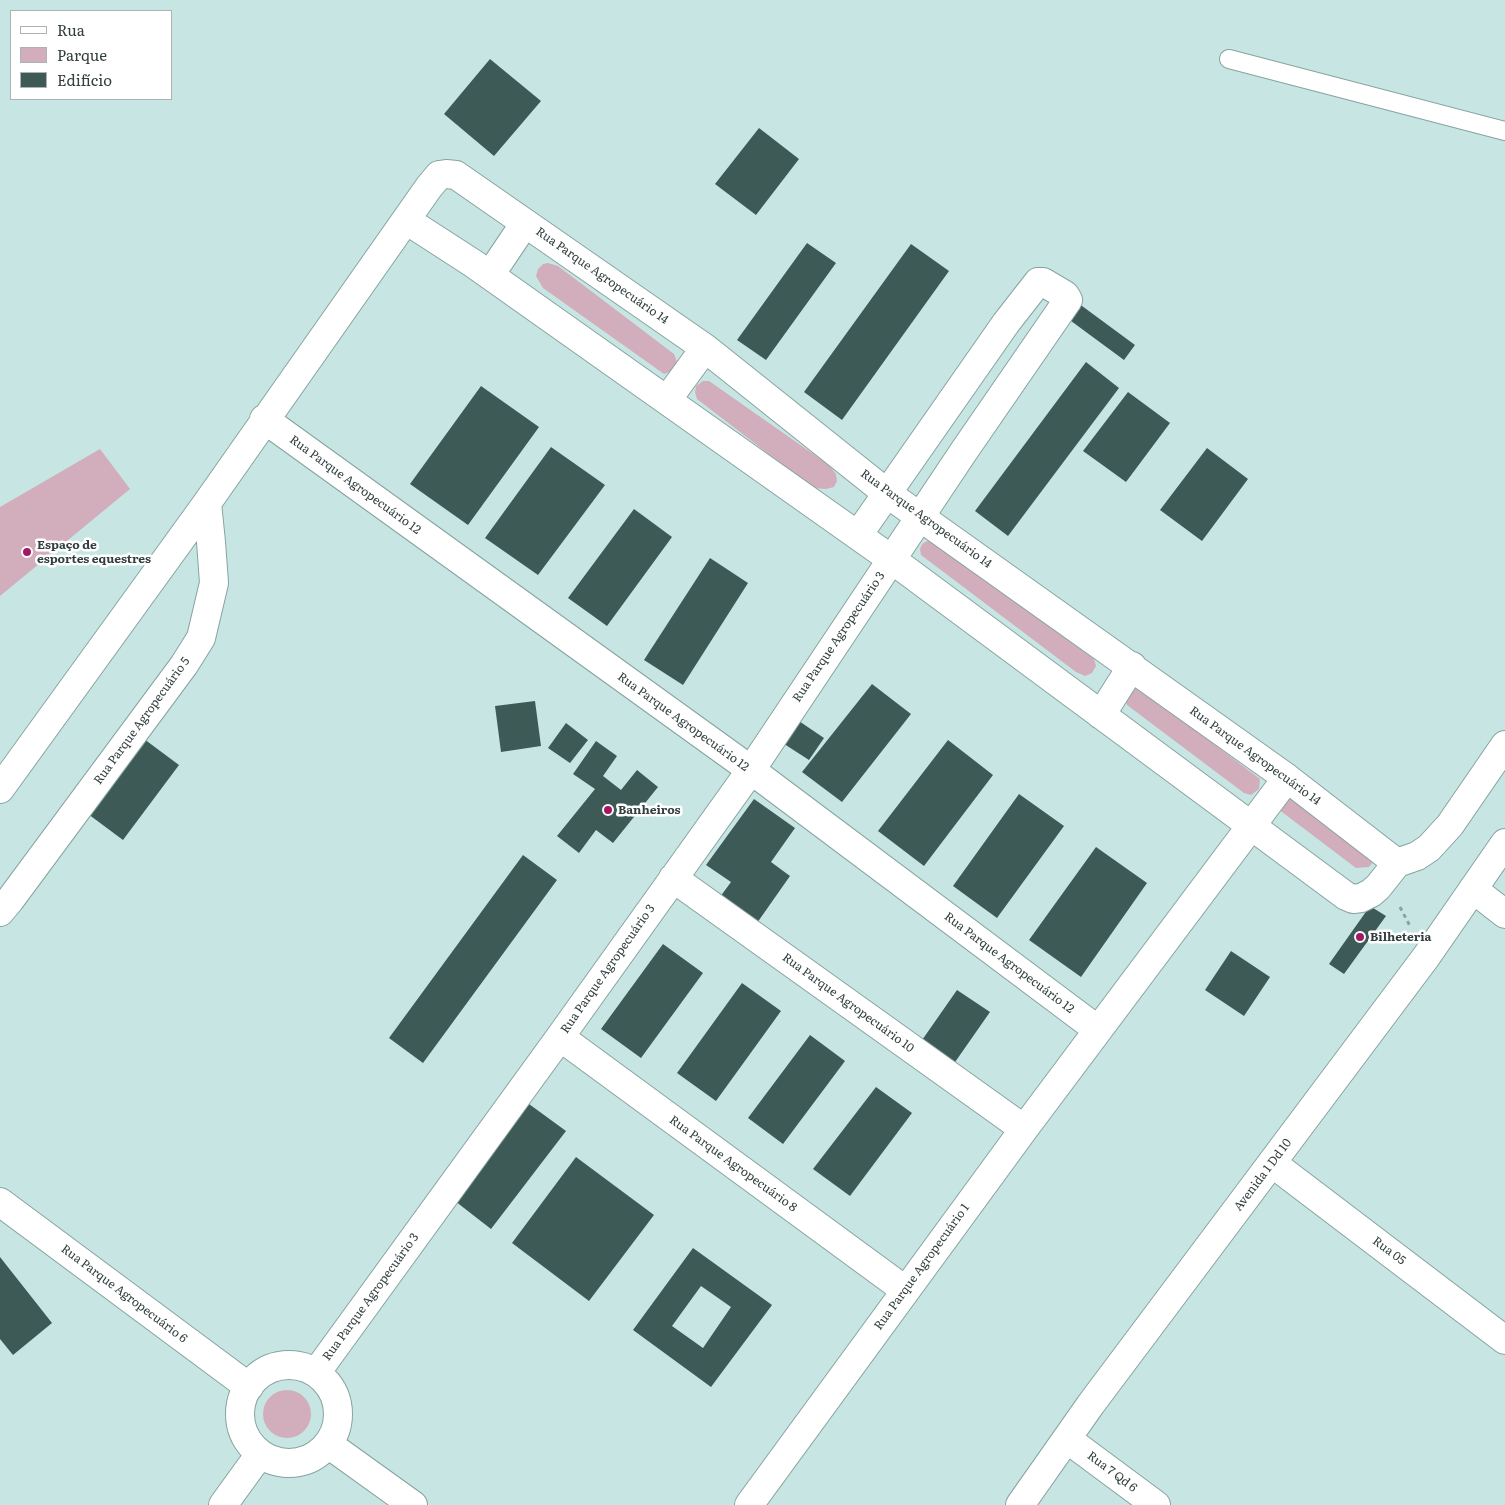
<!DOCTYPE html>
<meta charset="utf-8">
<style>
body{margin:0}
#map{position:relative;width:1505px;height:1505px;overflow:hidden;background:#c7e6e3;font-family:Literata,serif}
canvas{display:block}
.legend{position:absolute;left:10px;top:10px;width:162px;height:90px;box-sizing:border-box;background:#fff;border:1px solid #adb2b2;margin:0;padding:6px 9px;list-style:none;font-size:15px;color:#323f3e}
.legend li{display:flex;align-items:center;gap:10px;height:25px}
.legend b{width:25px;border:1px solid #adb2b2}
</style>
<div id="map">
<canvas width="1505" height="1505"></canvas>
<ul class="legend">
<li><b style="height:6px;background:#fff"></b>Rua</li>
<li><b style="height:14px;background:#d2adbb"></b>Parque</li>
<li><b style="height:14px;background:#3e5a57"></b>Edifício</li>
</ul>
</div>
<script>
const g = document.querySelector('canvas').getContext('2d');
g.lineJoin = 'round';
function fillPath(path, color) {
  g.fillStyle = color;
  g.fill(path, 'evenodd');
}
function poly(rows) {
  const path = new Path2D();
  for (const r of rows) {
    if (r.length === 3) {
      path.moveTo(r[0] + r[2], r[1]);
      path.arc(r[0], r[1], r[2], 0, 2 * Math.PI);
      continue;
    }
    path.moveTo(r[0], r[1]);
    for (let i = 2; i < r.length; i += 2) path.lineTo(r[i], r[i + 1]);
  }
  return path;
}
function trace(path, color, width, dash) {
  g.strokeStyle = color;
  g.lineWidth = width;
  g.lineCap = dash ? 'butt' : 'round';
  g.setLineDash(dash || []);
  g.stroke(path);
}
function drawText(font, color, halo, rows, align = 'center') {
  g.font = font + ' Literata,serif';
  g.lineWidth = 5;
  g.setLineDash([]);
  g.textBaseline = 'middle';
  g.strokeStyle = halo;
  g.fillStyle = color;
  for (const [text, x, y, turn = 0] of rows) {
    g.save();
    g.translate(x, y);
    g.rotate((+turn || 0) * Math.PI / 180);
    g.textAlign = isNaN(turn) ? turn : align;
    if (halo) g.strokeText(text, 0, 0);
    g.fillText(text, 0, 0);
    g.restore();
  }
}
fillPath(poly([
 [548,263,558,266,674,354,677,362,674,368,670,372,664,374,543,288,536,276,538,269,543,264],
 [703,381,709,381,829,465,836,474,837,481,834,487,826,489,813,488,697,399,695,392,696,386],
 [100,449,130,489,0,596,0,507],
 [927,541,934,542,1094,659,1096,666,1092,673,1085,676,1076,672,921,555,920,549,922,544],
 [1137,688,1141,689,1260,779,1259,789,1251,795,1244,793,1127,705,1126,701,1130,689],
 [1288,793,1373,857,1373,862,1369,867,1356,868,1278,809],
 [287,1414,24]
]), '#d2adbb');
fillPath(poly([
 [490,59,541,101,494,156,444,114],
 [759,128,799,159,756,215,715,184],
 [807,243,836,263,766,360,737,340],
 [911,244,949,271,842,420,804,392],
 [1078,303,1135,345,1124,360,1067,318],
 [1086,362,1119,388,1008,536,975,511],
 [481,386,539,427,468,525,410,484],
 [1128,392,1170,423,1126,482,1083,451],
 [551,447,605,485,538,575,485,538],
 [1207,448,1248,479,1202,541,1160,510],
 [634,509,672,537,607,626,568,598],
 [710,558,748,583,683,685,644,660],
 [872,684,911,714,842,802,802,772],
 [535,701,541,746,501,752,495,706],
 [793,717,824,738,809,760,778,740],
 [566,723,588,740,570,763,548,748],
 [140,736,179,765,123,840,84,811],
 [948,740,993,775,924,866,878,831],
 [596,741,617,756,603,776,621,790,637,770,658,787,613,843,596,830,579,853,557,836,595,789,573,774],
 [1019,794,1064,826,997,918,953,886],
 [754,799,795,828,771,862,790,876,757,923,720,897,731,882,706,865],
 [1096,847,1147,883,1081,977,1029,940],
 [523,855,557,880,423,1063,389,1038],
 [1370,906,1386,916,1344,974,1329,964],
 [663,944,703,973,641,1058,601,1029],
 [1231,951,1270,977,1244,1016,1205,990],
 [742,983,781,1011,716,1101,677,1073],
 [957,990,990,1012,953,1065,920,1043],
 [810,1035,845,1061,783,1144,748,1118],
 [876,1087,912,1113,850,1196,813,1169],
 [529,1104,566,1131,491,1229,455,1201],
 [576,1157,654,1215,589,1301,512,1243],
 [693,1248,772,1305,711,1387,633,1330],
 [701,1286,731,1307,703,1348,672,1326],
 [0,1257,52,1323,13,1355,0,1339]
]), '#3e5a57');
const service = poly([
 [1229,59,1505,131]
]);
const minor = poly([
 [406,220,474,264,891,559,1346,896,1353,899,1361,898,1371,893,1378,887,1397,863,1417,856,1429,848,1450,825,1505,745],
 [490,275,525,223],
 [667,400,705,348],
 [264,419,751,770,1098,1030],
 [1101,715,1132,666],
 [0,789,207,503,429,187,439,175,446,174,456,175,705,348,888,494,1287,778,1397,863],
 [673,878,1024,1129],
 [1473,889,1505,914],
 [0,912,10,900,184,665,201,638,214,583,211,542,207,503],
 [560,1037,905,1290],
 [1272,1163,1505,1340],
 [0,1202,249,1387],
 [289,1414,49],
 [316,1373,560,1037,751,770,964,451,1068,300,1065,295,1043,282,1038,282,1006,323,858,535],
 [1067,1439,1156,1505],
 [328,1444,413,1505],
 [223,1505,260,1454],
 [749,1505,1024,1129,1287,778]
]);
const tertiary = poly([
 [1020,1505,1091,1404,1426,957,1505,843]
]);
trace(service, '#86a3a0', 20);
trace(minor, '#86a3a0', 30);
trace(tertiary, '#86a3a0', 30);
trace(poly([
 [1400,907,1411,928]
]), '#8ba2a0', 3, [4, 4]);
trace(service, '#fff', 18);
trace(minor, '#fff', 28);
trace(tertiary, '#fff', 28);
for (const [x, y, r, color] of [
 [27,552,5,"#a11863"],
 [608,810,5,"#a11863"],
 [1360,937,5,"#a11863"]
]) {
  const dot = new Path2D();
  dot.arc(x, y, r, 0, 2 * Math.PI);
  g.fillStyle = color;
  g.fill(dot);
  trace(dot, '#fff', 2);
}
drawText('12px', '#323f3e', '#fff', [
 ["Rua Parque Agropecuário 14",602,276,35],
 ["Rua Parque Agropecuário 12",355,485,36],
 ["Rua Parque Agropecuário 14",926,519,36],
 ["Rua Parque Agropecuário 3",839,637,-56],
 ["Rua Parque Agropecuário 5",142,721,-54],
 ["Rua Parque Agropecuário 12",683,722,36],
 ["Rua Parque Agropecuário 14",1255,756,36],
 ["Rua Parque Agropecuário 12",1009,963,37],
 ["Rua Parque Agropecuário 3",608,969,-55],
 ["Rua Parque Agropecuário 10",848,1003,36],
 ["Rua Parque Agropecuário 8",733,1164,36],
 ["Avenida 1 Dd 10",1263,1175,-53],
 ["Rua 05",1389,1251,37],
 ["Rua Parque Agropecuário 1",922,1267,-54],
 ["Rua Parque Agropecuário 6",124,1294,37],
 ["Rua Parque Agropecuário 3",371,1297,-54],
 ["Rua 7 Qd 6",1112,1472,37]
]);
drawText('bold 12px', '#323f3e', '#fff', [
 ["Espaço de",37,545],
 ["esportes equestres",37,559],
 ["Banheiros",618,810],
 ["Bilheteria",1370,937]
], 'left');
</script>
